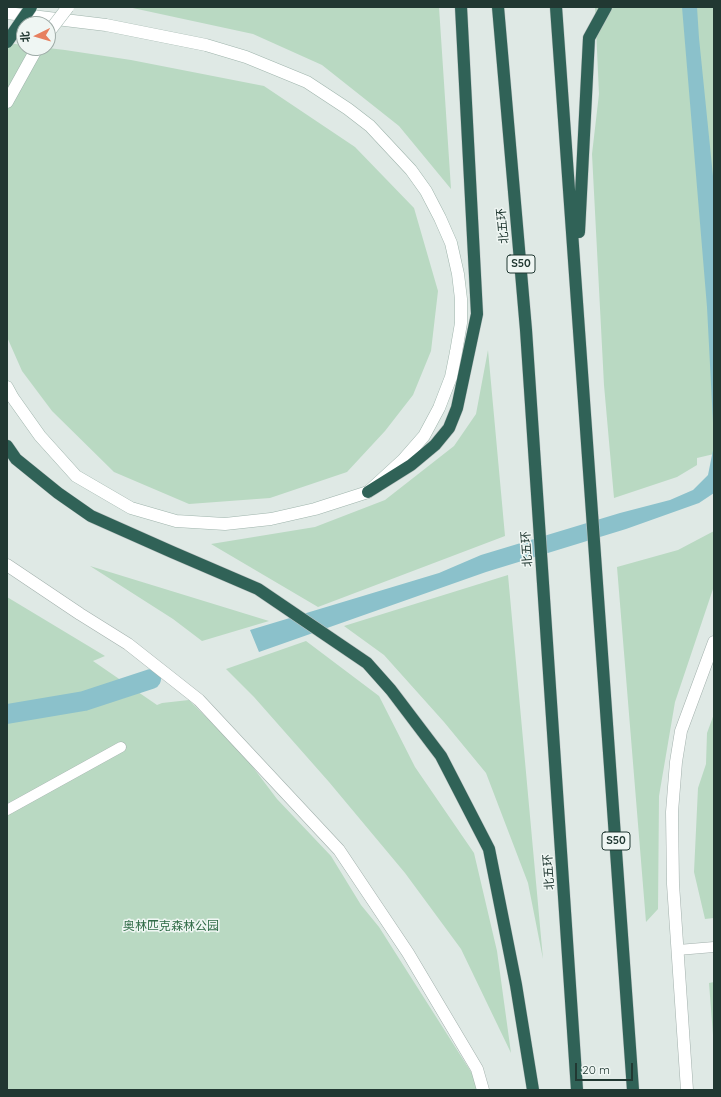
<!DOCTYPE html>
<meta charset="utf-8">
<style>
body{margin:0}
#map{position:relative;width:721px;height:1097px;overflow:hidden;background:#dfe9e5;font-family:Quicksand,"Noto Sans SC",sans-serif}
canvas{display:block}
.frame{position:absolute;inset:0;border:8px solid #213832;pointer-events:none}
.north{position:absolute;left:16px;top:16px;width:40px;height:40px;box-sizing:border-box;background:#eff6f3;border:1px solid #9daaa6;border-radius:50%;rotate:265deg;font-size:11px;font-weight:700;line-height:16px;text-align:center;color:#213832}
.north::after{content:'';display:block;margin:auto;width:14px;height:18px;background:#e7805f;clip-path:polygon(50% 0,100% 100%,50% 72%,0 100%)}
.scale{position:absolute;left:575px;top:1063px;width:58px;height:18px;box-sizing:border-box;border:2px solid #213832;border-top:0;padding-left:5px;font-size:12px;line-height:14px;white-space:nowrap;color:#213832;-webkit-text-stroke:3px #eff6f3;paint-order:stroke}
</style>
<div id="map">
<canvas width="721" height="1097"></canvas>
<div class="frame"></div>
<div class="north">北</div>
<div class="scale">20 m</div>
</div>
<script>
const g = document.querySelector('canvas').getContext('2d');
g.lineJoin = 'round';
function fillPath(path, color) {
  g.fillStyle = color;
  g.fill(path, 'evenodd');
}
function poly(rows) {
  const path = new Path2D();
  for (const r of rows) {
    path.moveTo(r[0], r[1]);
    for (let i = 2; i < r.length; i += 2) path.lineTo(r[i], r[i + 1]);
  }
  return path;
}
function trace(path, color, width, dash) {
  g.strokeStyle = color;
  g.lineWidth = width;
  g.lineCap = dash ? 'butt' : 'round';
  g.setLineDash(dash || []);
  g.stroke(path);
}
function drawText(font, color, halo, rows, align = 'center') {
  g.font = font + ' Quicksand,"Noto Sans SC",sans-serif';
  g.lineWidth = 3;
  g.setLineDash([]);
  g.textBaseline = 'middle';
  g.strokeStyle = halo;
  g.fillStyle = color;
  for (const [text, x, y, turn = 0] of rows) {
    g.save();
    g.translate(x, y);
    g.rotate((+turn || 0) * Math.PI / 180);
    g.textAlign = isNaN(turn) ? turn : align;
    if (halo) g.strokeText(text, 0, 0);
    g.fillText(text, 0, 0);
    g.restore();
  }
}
fillPath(poly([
 [128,7,439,7,451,189,399,126,322,65,253,34],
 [595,7,714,7,714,454,697,458,697,465,677,477,614,498,604,385,592,154,599,94],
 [7,43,24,45,24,48,48,48,65,50,131,60,264,86,355,147,414,208,438,291,431,351,413,395,385,431,347,472,270,498,189,504,114,472,52,411,22,371,7,337],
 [488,350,505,536,318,607,211,544,315,527,385,500,454,446,476,414],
 [714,531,714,586,675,702,659,796,658,909,646,922,617,567,678,550],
 [90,566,269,621,202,641,173,619],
 [508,575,543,959,528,883,486,773,444,722,384,655,344,626],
 [7,597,105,656,93,661,157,705,162,703,189,700,243,754,277,799,331,856,361,905,379,927,473,1075,477,1090,7,1090],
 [306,641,379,696,415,767,474,853,497,951,511,1053,461,949,405,873,329,782,254,697,226,669],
 [714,714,714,918,705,919,694,872,698,788,706,764,707,733],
 [714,982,714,1048,709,983]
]), '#b9d9c2');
fillPath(poly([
 [682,7,697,7,699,38,714,186,714,442,707,307],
 [714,445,714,493,699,503,626,529,486,572,259,652,250,630,439,573,481,555,620,513,670,500,693,490,708,475]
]), '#8bc1cb');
trace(poly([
 [7,714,84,701,151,679]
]), '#8bc1cb', 20);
const service = poly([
 [7,810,121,747],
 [678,950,714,947]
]);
const tertiary = poly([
 [7,565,80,614,128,644,199,700,339,850,408,953,477,1069,483,1090],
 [687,1090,673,884,672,812,676,762,681,731,714,642]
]);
const secondary = poly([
 [7,13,106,25,206,45,246,57,307,82,348,109,370,126,411,170,426,191,440,218,451,243,458,274,461,299,461,323,456,352,451,377,439,408,424,436,403,460,368,492,315,509,271,519,225,524,176,521,131,508,76,476,40,436,13,398,7,387],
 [7,102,37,48]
]);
const motorway = poly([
 [498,7,526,330,577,1090],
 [556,7,633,1090],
 [579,232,589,38,606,7],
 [7,446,16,459,58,493,91,516,172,552,258,589,367,663,391,690,441,756,489,849,516,985,533,1090],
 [368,492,411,465,435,445,449,428,457,408,477,314,461,7]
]);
trace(service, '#a2b0ac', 11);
trace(tertiary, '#a2b0ac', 13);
trace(secondary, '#9fb4ac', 13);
trace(motorway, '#bcc3c2', 13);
trace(service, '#fff', 10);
trace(tertiary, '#fff', 12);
trace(secondary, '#fff', 12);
trace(motorway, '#306257', 12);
const secondaryBridge = poly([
 [48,33,68,7]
]);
const motorwayBridge = poly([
 [7,42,31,7]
]);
trace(secondaryBridge, '#9fb4ac', 13, []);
trace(motorwayBridge, '#bcc3c2', 13, []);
trace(secondaryBridge, '#fff', 12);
trace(motorwayBridge, '#306257', 12);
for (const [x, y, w] of [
 [521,264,28],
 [616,841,28]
]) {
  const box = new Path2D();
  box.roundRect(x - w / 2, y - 9, w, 18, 3);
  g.fillStyle = '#eff6f3';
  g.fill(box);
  trace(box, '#213832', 1);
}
drawText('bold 11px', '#213832', null, [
 ["S50",521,264],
 ["S50",616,841]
]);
drawText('12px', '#213832', '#eff6f3', [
 ["北五环",503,226,-95],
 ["北五环",527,549,-94],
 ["北五环",549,872,-94]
]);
drawText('12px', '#2f6b46', '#eff6f3', [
 ["奥林匹克森林公园",171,926]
]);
</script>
